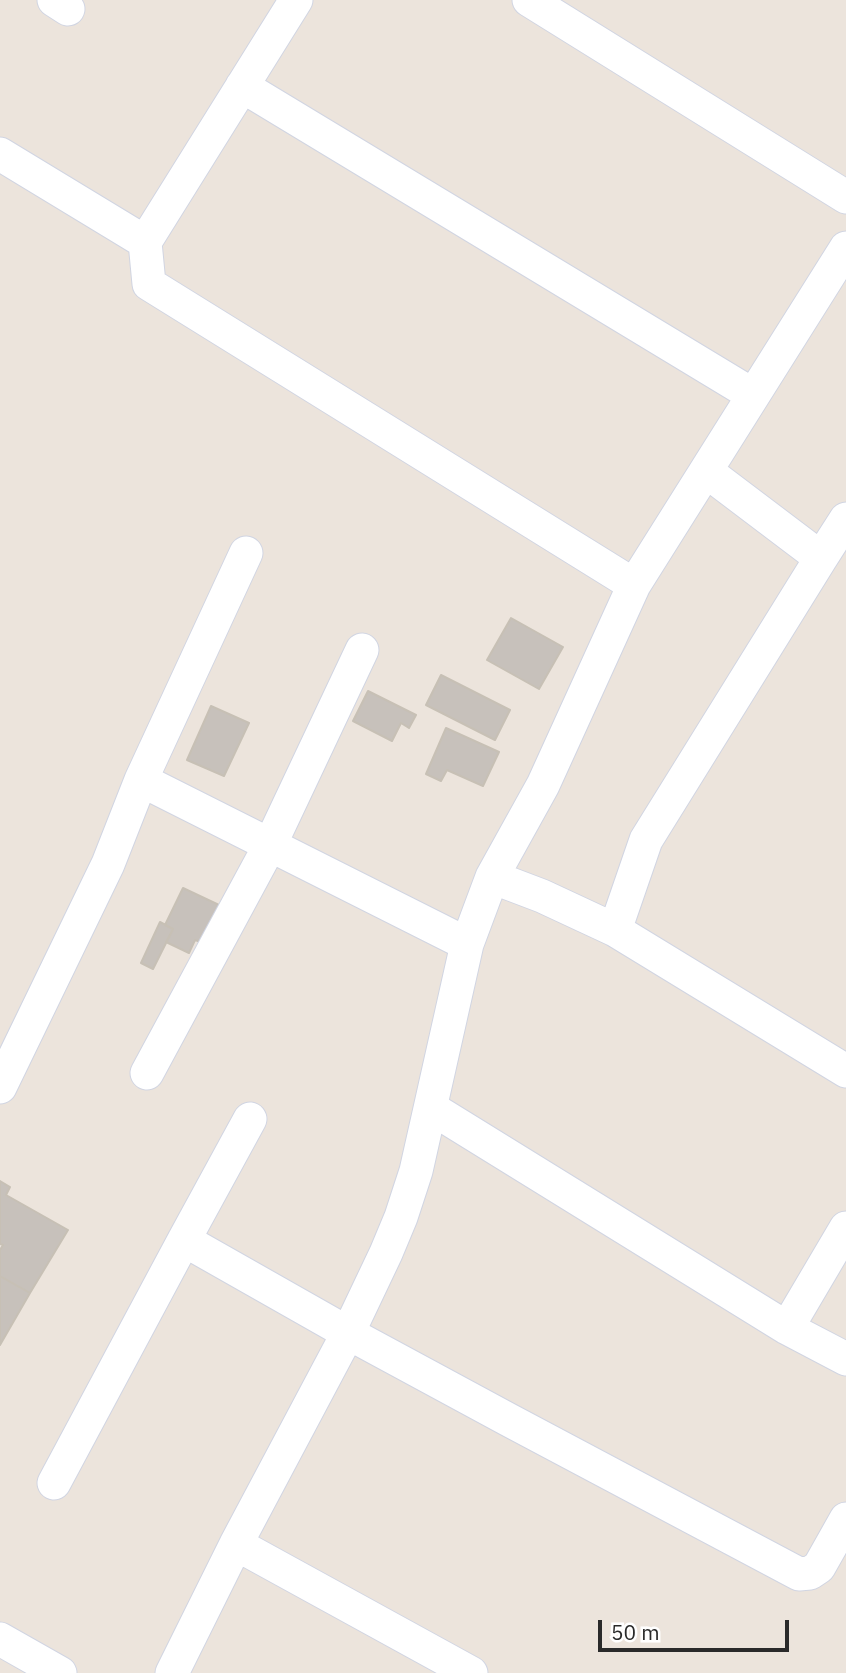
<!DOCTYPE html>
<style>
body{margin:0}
#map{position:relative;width:846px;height:1673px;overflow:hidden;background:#ece4dc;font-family:"IBM Plex Sans",sans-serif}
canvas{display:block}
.scale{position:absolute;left:598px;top:1620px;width:191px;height:32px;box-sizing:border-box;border:4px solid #2a2a2a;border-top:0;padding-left:9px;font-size:21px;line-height:24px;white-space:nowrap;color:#2a2a2a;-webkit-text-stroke:5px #fff;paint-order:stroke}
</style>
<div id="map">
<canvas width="846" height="1673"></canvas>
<div class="scale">50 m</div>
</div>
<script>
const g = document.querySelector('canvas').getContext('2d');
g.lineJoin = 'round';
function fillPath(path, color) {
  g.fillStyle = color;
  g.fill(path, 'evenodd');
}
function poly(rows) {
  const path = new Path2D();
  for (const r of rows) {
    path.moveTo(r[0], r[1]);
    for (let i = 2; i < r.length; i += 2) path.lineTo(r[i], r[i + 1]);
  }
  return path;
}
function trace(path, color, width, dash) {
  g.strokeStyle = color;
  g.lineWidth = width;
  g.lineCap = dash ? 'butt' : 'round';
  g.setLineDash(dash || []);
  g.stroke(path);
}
const building = poly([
 [511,618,563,647,539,689,487,660,511,618],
 [441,675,510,710,495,740,426,705,441,675],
 [368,691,416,715,409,728,401,723,392,741,353,721,368,691],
 [211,706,249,723,224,776,187,760,211,706],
 [446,728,499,752,483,786,447,770,441,781,426,774,446,728],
 [183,888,219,905,201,942,195,940,189,953,166,942,173,929,165,925,183,888],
 [160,922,173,929,153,969,141,963,160,922],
 [0,1181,10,1187,6,1195,68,1230,30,1293,0,1276,0,1250,3,1245,0,1244,0,1181],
 [0,1276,30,1293,0,1345,0,1276]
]);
fillPath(building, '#c7c1bb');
trace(building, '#c7c0b5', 2);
const minor = poly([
 [54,0,68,9],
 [296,0,145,242,149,284,634,585],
 [529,0,846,197],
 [242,86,753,395],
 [0,154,145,242],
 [821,558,846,519],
 [141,780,467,944],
 [492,877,542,896,615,930,846,1071],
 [615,930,646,840,821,558,706,471],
 [147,1073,270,845,362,650],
 [0,1087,108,864,141,780,246,553],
 [431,1108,787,1328,846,1359],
 [184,1240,348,1333,509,1420,799,1574,810,1573,819,1567,846,1519],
 [787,1328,846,1228],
 [54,1483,184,1240,250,1119],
 [236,1544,471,1673],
 [0,1639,60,1673],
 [172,1673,236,1544,348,1333,386,1253,401,1217,416,1171,467,944,492,877,543,785,634,585,846,248]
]);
trace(minor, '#d1d5e2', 35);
trace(minor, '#fff', 33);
</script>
